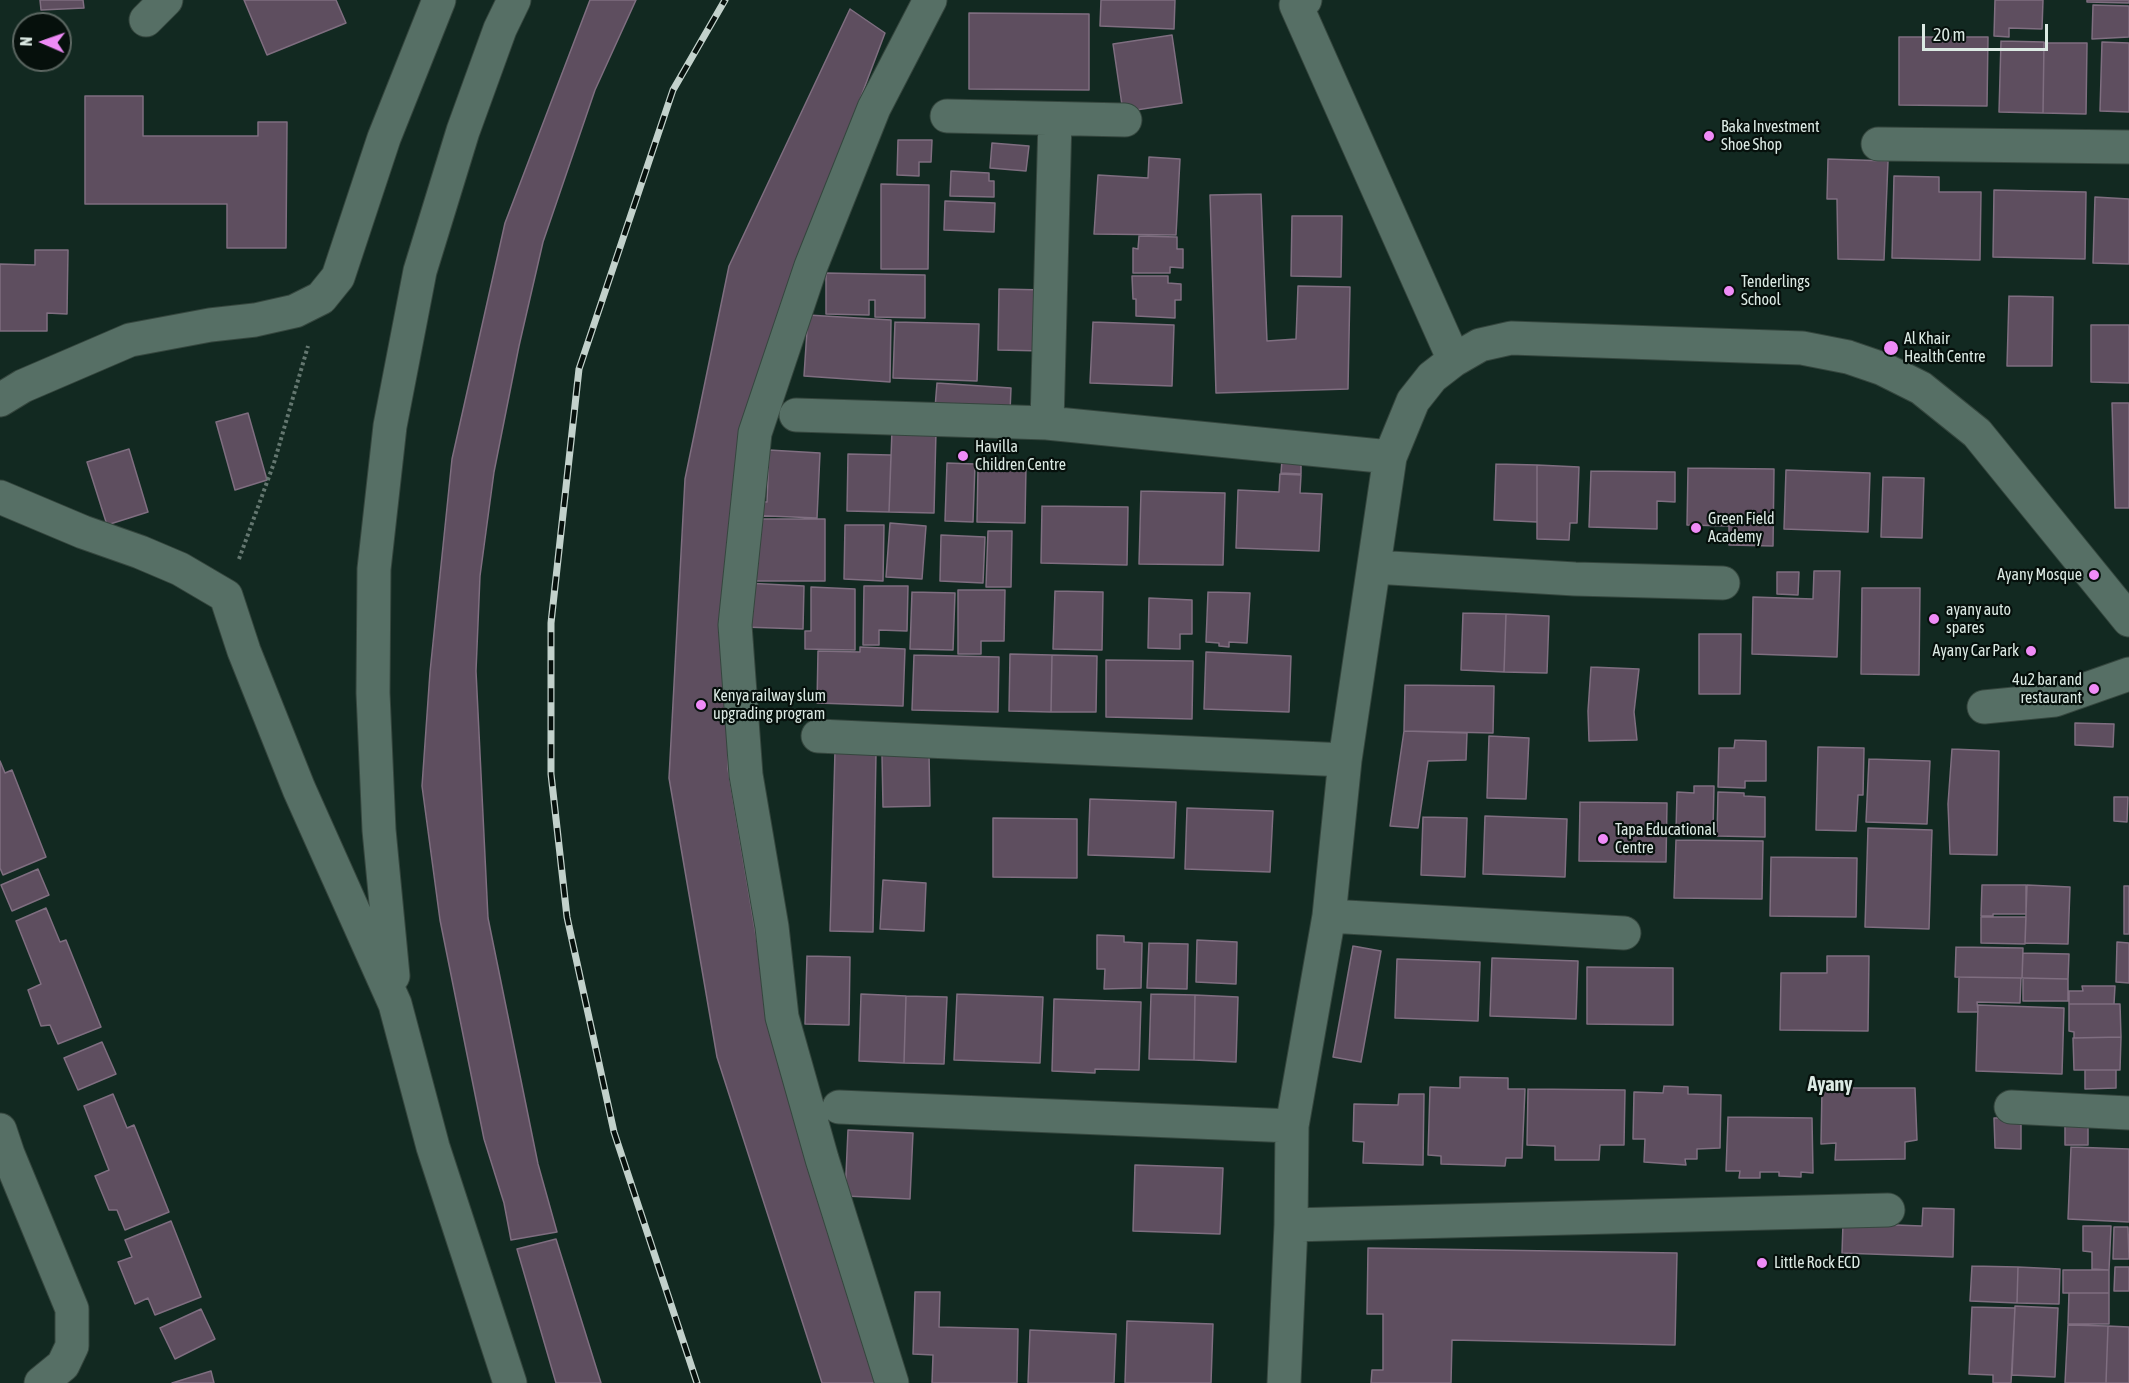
<!DOCTYPE html>
<style>
body{margin:0}
#map{position:relative;width:2129px;height:1383px;overflow:hidden;background:#122921;font-family:"Asap Condensed",sans-serif}
canvas{display:block}
.north{position:absolute;left:12px;top:12px;width:60px;height:60px;box-sizing:border-box;background:#06100c;border:2px solid #5c6762;border-radius:50%;rotate:272deg;font-size:16px;font-weight:700;line-height:24px;text-align:center;color:#dceae4}
.north::after{content:'';display:block;margin:auto;width:21px;height:27px;background:#ef8bf7;clip-path:polygon(50% 0,100% 100%,50% 72%,0 100%)}
.scale{position:absolute;left:1922px;top:24px;width:126px;height:27px;box-sizing:border-box;border:3px solid #dceae4;border-top:0;padding-left:8px;font-size:18px;line-height:21px;white-space:nowrap;color:#dceae4;-webkit-text-stroke:4px #06100c;paint-order:stroke}
</style>
<div id="map">
<canvas width="2129" height="1383"></canvas>
<div class="north">N</div>
<div class="scale">20 m</div>
</div>
<script>
const g = document.querySelector('canvas').getContext('2d');
g.lineJoin = 'round';
function fillPath(path, color) {
  g.fillStyle = color;
  g.fill(path, 'evenodd');
}
function poly(rows) {
  const path = new Path2D();
  for (const r of rows) {
    path.moveTo(r[0], r[1]);
    for (let i = 2; i < r.length; i += 2) path.lineTo(r[i], r[i + 1]);
  }
  return path;
}
function trace(path, color, width, dash) {
  g.strokeStyle = color;
  g.lineWidth = width;
  g.lineCap = dash ? 'butt' : 'round';
  g.setLineDash(dash || []);
  g.stroke(path);
}
function drawText(font, color, halo, rows, align = 'center') {
  g.font = font + ' "Asap Condensed",sans-serif';
  g.lineWidth = 4.5;
  g.setLineDash([]);
  g.textBaseline = 'middle';
  g.strokeStyle = halo;
  g.fillStyle = color;
  for (const [text, x, y, turn = 0] of rows) {
    g.save();
    g.translate(x, y);
    g.rotate((+turn || 0) * Math.PI / 180);
    g.textAlign = isNaN(turn) ? turn : align;
    if (halo) g.strokeText(text, 0, 0);
    g.fillText(text, 0, 0);
    g.restore();
  }
}
const building = poly([
 [40,0,83,0,84,8,41,10,40,0],
 [244,0,336,0,346,23,267,55,244,0],
 [590,0,636,0,595,90,543,242,519,346,494,472,480,576,476,671,488,918,538,1164,557,1232,511,1240,504,1203,484,1139,440,920,422,786,430,672,452,459,505,223,590,0],
 [1101,0,1175,0,1174,29,1100,26,1101,0],
 [1995,0,2043,0,2042,29,2009,28,2009,37,1994,36,1995,0],
 [2087,0,2129,0,2129,3,2087,2,2087,0],
 [2093,5,2129,6,2129,37,2092,39,2093,5],
 [850,9,885,33,790,285,729,642,728,769,775,1049,878,1383,822,1383,717,1057,669,778,685,479,729,266,850,9],
 [969,13,1089,14,1089,90,969,89,969,13],
 [1172,35,1182,103,1123,112,1113,44,1172,35],
 [1899,37,1988,37,1987,106,1899,105,1899,37],
 [2001,41,2044,42,2043,113,1999,112,2001,41],
 [2102,42,2129,43,2129,112,2100,111,2102,42],
 [2044,43,2087,43,2086,114,2043,113,2044,43],
 [85,96,143,96,143,136,258,136,258,122,287,122,286,248,227,248,227,204,85,204,85,96],
 [898,140,932,140,931,162,919,162,919,176,897,175,898,140],
 [992,143,1029,146,1026,171,990,168,992,143],
 [1149,157,1180,159,1176,235,1094,234,1098,175,1148,178,1149,157],
 [1828,159,1888,161,1884,260,1838,259,1837,199,1827,199,1828,159],
 [951,171,989,173,989,181,994,181,994,197,950,196,951,171],
 [1894,176,1939,177,1939,192,1981,192,1980,260,1892,258,1894,176],
 [881,184,929,185,928,269,881,269,881,184],
 [1994,190,2086,192,2085,259,1993,257,1994,190],
 [1261,194,1267,341,1296,339,1298,286,1350,287,1348,389,1216,393,1210,195,1261,194],
 [2095,197,2129,199,2129,264,2093,263,2095,197],
 [945,201,995,203,994,232,944,230,945,201],
 [1292,216,1342,216,1341,277,1291,276,1292,216],
 [1139,236,1177,237,1177,249,1183,249,1183,268,1170,267,1170,273,1133,273,1133,248,1138,249,1139,236],
 [35,250,68,250,67,314,47,313,47,331,0,331,0,264,35,265,35,250],
 [826,273,925,275,925,318,875,317,875,300,869,300,869,315,826,314,826,273],
 [1132,276,1168,276,1168,283,1181,284,1181,300,1175,300,1175,318,1136,316,1136,299,1133,299,1132,276],
 [999,289,1046,290,1044,351,998,350,999,289],
 [2009,296,2053,297,2052,366,2007,366,2009,296],
 [808,315,891,320,890,382,804,376,808,315],
 [895,322,979,324,977,381,893,378,895,322],
 [1093,322,1174,325,1172,386,1090,383,1093,322],
 [2091,325,2129,325,2129,383,2091,382,2091,325],
 [937,383,1011,388,1010,412,935,408,937,383],
 [2112,403,2129,403,2129,508,2115,508,2112,403],
 [248,413,267,480,235,490,216,422,248,413],
 [892,430,936,431,934,513,889,512,892,430],
 [129,449,148,512,107,525,87,462,129,449],
 [769,450,820,453,817,518,745,515,745,501,767,502,769,450],
 [848,454,891,455,889,512,847,511,848,454],
 [1282,460,1301,460,1301,474,1281,473,1282,460],
 [947,463,975,464,973,522,945,521,947,463],
 [1496,464,1537,465,1537,522,1494,520,1496,464],
 [1537,465,1579,467,1577,523,1570,523,1569,540,1537,539,1537,465],
 [978,466,1026,466,1025,523,977,522,978,466],
 [1688,468,1774,469,1773,546,1729,545,1729,526,1687,525,1688,468],
 [1786,470,1870,473,1868,532,1784,529,1786,470],
 [1591,471,1675,472,1675,502,1657,501,1657,529,1589,527,1591,471],
 [1280,474,1301,475,1300,493,1322,494,1319,551,1236,548,1238,490,1279,492,1280,474],
 [1883,477,1924,478,1922,538,1881,537,1883,477],
 [1141,491,1225,493,1223,565,1139,564,1141,491],
 [1042,506,1128,507,1127,565,1041,563,1042,506],
 [737,519,825,519,825,581,737,581,737,519],
 [890,523,926,526,922,579,886,577,890,523],
 [845,525,884,525,883,581,844,579,845,525],
 [988,531,1012,531,1011,587,986,587,988,531],
 [941,535,985,537,983,583,940,581,941,535],
 [1814,571,1840,571,1837,657,1752,654,1753,597,1813,599,1814,571],
 [1777,572,1799,572,1798,595,1777,594,1777,572],
 [745,583,804,586,803,629,743,627,745,583],
 [864,586,908,586,907,631,879,630,879,645,863,645,864,586],
 [811,587,855,589,855,650,805,649,805,631,811,631,811,587],
 [1862,588,1920,588,1919,675,1861,674,1862,588],
 [958,590,1005,590,1004,641,981,641,981,654,958,654,958,590],
 [1055,591,1103,592,1102,650,1053,649,1055,591],
 [912,592,955,593,953,650,910,649,912,592],
 [1208,592,1250,593,1247,643,1229,642,1229,647,1219,646,1219,643,1206,642,1208,592],
 [1149,598,1192,600,1192,634,1180,634,1180,649,1148,648,1149,598],
 [1463,613,1506,614,1504,672,1461,670,1463,613],
 [1506,614,1549,616,1547,673,1504,672,1506,614],
 [1699,634,1741,634,1740,694,1699,694,1699,634],
 [860,647,905,649,903,706,817,703,818,651,860,652,860,647],
 [1206,652,1291,656,1289,712,1204,709,1206,652],
 [1010,654,1052,655,1051,712,1009,711,1010,654],
 [914,655,999,657,998,712,912,710,914,655],
 [1052,655,1097,656,1096,712,1051,712,1052,655],
 [1106,660,1193,661,1192,719,1106,717,1106,660],
 [1591,667,1639,669,1634,712,1637,740,1589,741,1588,711,1591,667],
 [1405,685,1494,686,1493,733,1404,731,1405,685],
 [2075,723,2114,724,2113,747,2075,745,2075,723],
 [1404,731,1467,733,1466,760,1428,761,1418,828,1390,826,1404,731],
 [1489,736,1529,738,1526,799,1487,798,1489,736],
 [1735,740,1766,741,1766,781,1745,781,1745,788,1718,787,1719,748,1734,748,1735,740],
 [1818,747,1864,748,1863,795,1858,795,1856,831,1816,830,1818,747],
 [1952,749,1999,751,1997,855,1950,854,1948,804,1952,749],
 [835,751,876,752,873,932,830,931,835,751],
 [929,753,930,806,883,807,882,755,929,753],
 [1869,759,1930,761,1927,824,1866,822,1869,759],
 [0,761,5,773,12,770,46,857,3,875,0,868,0,761],
 [1694,786,1714,786,1713,832,1676,831,1677,792,1694,793,1694,786],
 [1718,792,1744,793,1744,796,1765,797,1765,837,1717,836,1718,792],
 [2114,797,2128,797,2127,822,2114,821,2114,797],
 [1090,799,1176,802,1174,858,1088,855,1090,799],
 [1580,802,1667,803,1666,862,1579,861,1580,802],
 [1187,808,1273,811,1270,872,1185,869,1187,808],
 [1485,816,1567,819,1565,877,1483,874,1485,816],
 [1423,817,1467,818,1465,877,1421,875,1423,817],
 [993,818,1077,819,1077,878,993,877,993,818],
 [1868,828,1932,830,1929,929,1865,927,1868,828],
 [1676,840,1763,841,1762,899,1674,898,1676,840],
 [1771,857,1857,858,1856,917,1770,916,1771,857],
 [38,869,49,895,12,911,1,885,38,869],
 [883,880,926,883,924,931,880,929,883,880],
 [1982,885,2026,885,2026,914,1993,914,1993,916,1981,916,1982,885],
 [2027,885,2070,887,2068,944,2025,943,2027,885],
 [2124,886,2129,886,2129,934,2124,934,2124,886],
 [46,908,60,942,66,940,101,1027,58,1044,50,1025,41,1026,28,990,41,984,16,921,46,908],
 [1981,917,2026,917,2025,944,1981,943,1981,917],
 [1097,935,1124,936,1124,942,1142,943,1141,988,1104,989,1105,969,1097,969,1097,935],
 [1197,940,1237,942,1236,984,1196,982,1197,940],
 [2117,942,2129,943,2129,983,2116,982,2117,942],
 [1149,943,1188,944,1187,989,1147,988,1149,943],
 [1353,946,1381,951,1361,1062,1333,1057,1353,946],
 [1956,947,2023,948,2022,978,1955,977,1956,947],
 [2023,953,2069,954,2068,979,2022,978,2023,953],
 [807,956,850,957,849,1025,805,1024,807,956],
 [1827,956,1869,956,1868,1031,1780,1030,1781,973,1827,973,1827,956],
 [1492,958,1578,961,1576,1019,1490,1016,1492,958],
 [1397,959,1480,962,1478,1021,1395,1018,1397,959],
 [1587,967,1673,968,1673,1025,1587,1024,1587,967],
 [1959,977,2021,978,2020,1003,1977,1002,1978,1012,1958,1012,1959,977],
 [2023,978,2068,979,2068,1001,2023,1001,2023,978],
 [2082,986,2115,986,2114,1004,2069,1004,2069,991,2083,991,2082,986],
 [861,994,906,996,904,1063,859,1061,861,994],
 [957,994,1043,997,1040,1063,954,1060,957,994],
 [1151,994,1195,995,1194,1060,1149,1059,1151,994],
 [1195,995,1238,997,1236,1062,1194,1060,1195,995],
 [906,996,947,997,944,1064,904,1063,906,996],
 [1054,999,1141,1002,1139,1070,1095,1069,1095,1073,1052,1071,1054,999],
 [2069,1004,2120,1004,2121,1037,2074,1038,2074,1032,2069,1031,2069,1004],
 [1978,1005,2064,1008,2062,1074,1976,1071,1978,1005],
 [2121,1037,2120,1070,2074,1070,2073,1038,2121,1037],
 [102,1042,116,1074,78,1090,64,1058,102,1042],
 [2085,1070,2116,1070,2116,1088,2085,1089,2085,1070],
 [1460,1077,1508,1078,1508,1089,1525,1089,1522,1158,1506,1158,1505,1166,1441,1164,1441,1156,1428,1155,1430,1087,1460,1088,1460,1077],
 [1664,1086,1688,1087,1688,1094,1721,1095,1720,1148,1697,1149,1697,1159,1685,1159,1686,1165,1644,1162,1645,1139,1633,1139,1634,1092,1663,1093,1664,1086],
 [1822,1088,1915,1088,1917,1140,1905,1142,1905,1159,1835,1160,1836,1143,1821,1144,1822,1088],
 [1528,1089,1625,1090,1624,1145,1600,1145,1599,1160,1555,1160,1555,1146,1527,1145,1528,1089],
 [113,1094,127,1128,134,1125,169,1212,125,1230,117,1210,109,1210,95,1176,109,1170,84,1106,113,1094],
 [1399,1094,1424,1094,1423,1165,1363,1163,1364,1142,1353,1141,1354,1104,1398,1105,1399,1094],
 [2065,1113,2088,1113,2088,1145,2065,1145,2065,1113],
 [1728,1117,1812,1118,1813,1173,1801,1172,1801,1177,1779,1176,1779,1172,1760,1172,1760,1178,1739,1178,1740,1171,1726,1171,1728,1117],
 [1994,1118,2021,1118,2021,1149,1995,1148,1994,1118],
 [848,1130,913,1133,910,1199,845,1196,848,1130],
 [2071,1147,2129,1149,2129,1222,2068,1219,2071,1147],
 [1135,1165,1223,1168,1220,1234,1133,1231,1135,1165],
 [1923,1208,1954,1209,1953,1257,1842,1253,1843,1223,1922,1226,1923,1208],
 [171,1221,201,1297,155,1315,148,1298,135,1304,118,1262,132,1257,125,1240,171,1221],
 [2083,1226,2111,1226,2109,1270,2092,1269,2092,1252,2083,1251,2083,1226],
 [2114,1227,2128,1227,2129,1259,2113,1259,2114,1227],
 [556,1239,601,1383,556,1383,517,1249,556,1239],
 [1368,1248,1677,1253,1675,1345,1452,1340,1451,1383,1371,1383,1372,1370,1383,1370,1383,1314,1367,1314,1368,1248],
 [1972,1266,2018,1267,2017,1303,1970,1301,1972,1266],
 [2018,1267,2060,1269,2059,1304,2017,1303,2018,1267],
 [2115,1267,2129,1267,2129,1291,2114,1291,2115,1267],
 [2063,1270,2109,1270,2109,1293,2063,1293,2063,1270],
 [915,1292,940,1292,939,1327,1018,1329,1017,1383,932,1383,933,1355,913,1354,915,1292],
 [2069,1293,2109,1293,2109,1324,2068,1324,2069,1293],
 [2015,1306,2058,1308,2055,1377,2012,1375,2015,1306],
 [1972,1307,2015,1308,2011,1383,1993,1383,1993,1375,1969,1374,1972,1307],
 [201,1309,215,1339,175,1359,160,1328,201,1309],
 [1127,1321,1213,1324,1211,1383,1125,1383,1127,1321],
 [2068,1325,2108,1326,2106,1383,2065,1383,2068,1325],
 [2108,1326,2129,1327,2129,1383,2106,1383,2108,1326],
 [1030,1330,1116,1334,1114,1383,1028,1383,1030,1330],
 [211,1371,214,1383,172,1383,211,1371]
]);
fillPath(building, '#5e4e5f');
trace(building, '#7f6e80', 1.5);
const minor = poly([
 [1305,0,1296,5,1454,360],
 [146,20,166,0],
 [947,116,1125,120],
 [1878,144,2129,147],
 [0,400,23,386,130,340,210,325,255,320,295,311,321,298,338,277,384,138,439,0],
 [796,415,1047,423,1390,457],
 [1047,423,1055,119],
 [0,497,83,532,140,552,180,569,226,596,244,651,299,789,395,1004,433,1147,510,1383],
 [1374,567,1575,579,1723,583],
 [1984,707,2055,700,2129,674],
 [818,736,1345,760],
 [1329,916,1624,933],
 [393,976,379,830,373,693,374,569,390,426,420,271,463,131,500,29,514,0],
 [839,1107,1292,1126],
 [2011,1107,2129,1113],
 [0,1130,8,1154,72,1309,72,1346,63,1365,41,1383],
 [1291,1225,1888,1210],
 [892,1383,822,1159,782,1017,772,927,746,775,735,625,755,433,811,266,874,108,930,0],
 [1284,1383,1291,1225,1292,1126,1329,916,1345,760,1390,457,1413,401,1432,377,1454,360,1480,345,1511,338,1802,348,1848,357,1883,369,1921,388,1977,433,2129,620]
]);
trace(minor, '#35463e', 35);
trace(poly([
 [239,559,274,463,308,346]
]), '#647770', 4, [3, 3]);
trace(minor, '#566f65', 33);
const rail = poly([
 [697,1383,614,1132,567,917,551,774,551,623,579,369,673,90,725,0]
]);
trace(rail, '#c2d1cb', 7);
trace(rail, '#06100c', 4.5, [14]);
for (const [x, y, r, color] of [
 [1709,136,6,"#ef8bf7"],
 [1729,291,6,"#ef8bf7"],
 [1891,348,8,"#ef8bf7"],
 [963,456,6,"#ef8bf7"],
 [1696,528,6,"#ef8bf7"],
 [2094,575,6,"#ef8bf7"],
 [1934,619,6,"#ef8bf7"],
 [2031,651,6,"#ef8bf7"],
 [2094,689,6,"#ef8bf7"],
 [701,705,6,"#ef8bf7"],
 [1603,839,6,"#ef8bf7"],
 [1762,1263,6,"#ef8bf7"]
]) {
  const dot = new Path2D();
  dot.arc(x, y, r, 0, 2 * Math.PI);
  g.fillStyle = color;
  g.fill(dot);
  trace(dot, '#06100c', 2);
}
drawText('16px', '#dceae4', '#06100c', [
 ["Baka Investment",1721,127],
 ["Shoe Shop",1721,145],
 ["Tenderlings",1741,282],
 ["School",1741,300],
 ["Al Khair",1904,339],
 ["Health Centre",1904,357],
 ["Havilla",975,447],
 ["Children Centre",975,465],
 ["Green Field",1708,519],
 ["Academy",1708,537],
 ["Ayany Mosque",2082,575,"right"],
 ["ayany auto",1946,610],
 ["spares",1946,628],
 ["Ayany Car Park",2019,651,"right"],
 ["4u2 bar and",2082,680,"right"],
 ["restaurant",2082,698,"right"],
 ["Kenya railway slum",713,696],
 ["upgrading program",713,714],
 ["Tapa Educational",1615,830],
 ["Centre",1615,848],
 ["Little Rock ECD",1774,1263]
], 'left');
drawText('bold 20px', '#dceae4', '#06100c', [
 ["Ayany",1830,1085]
]);
</script>
